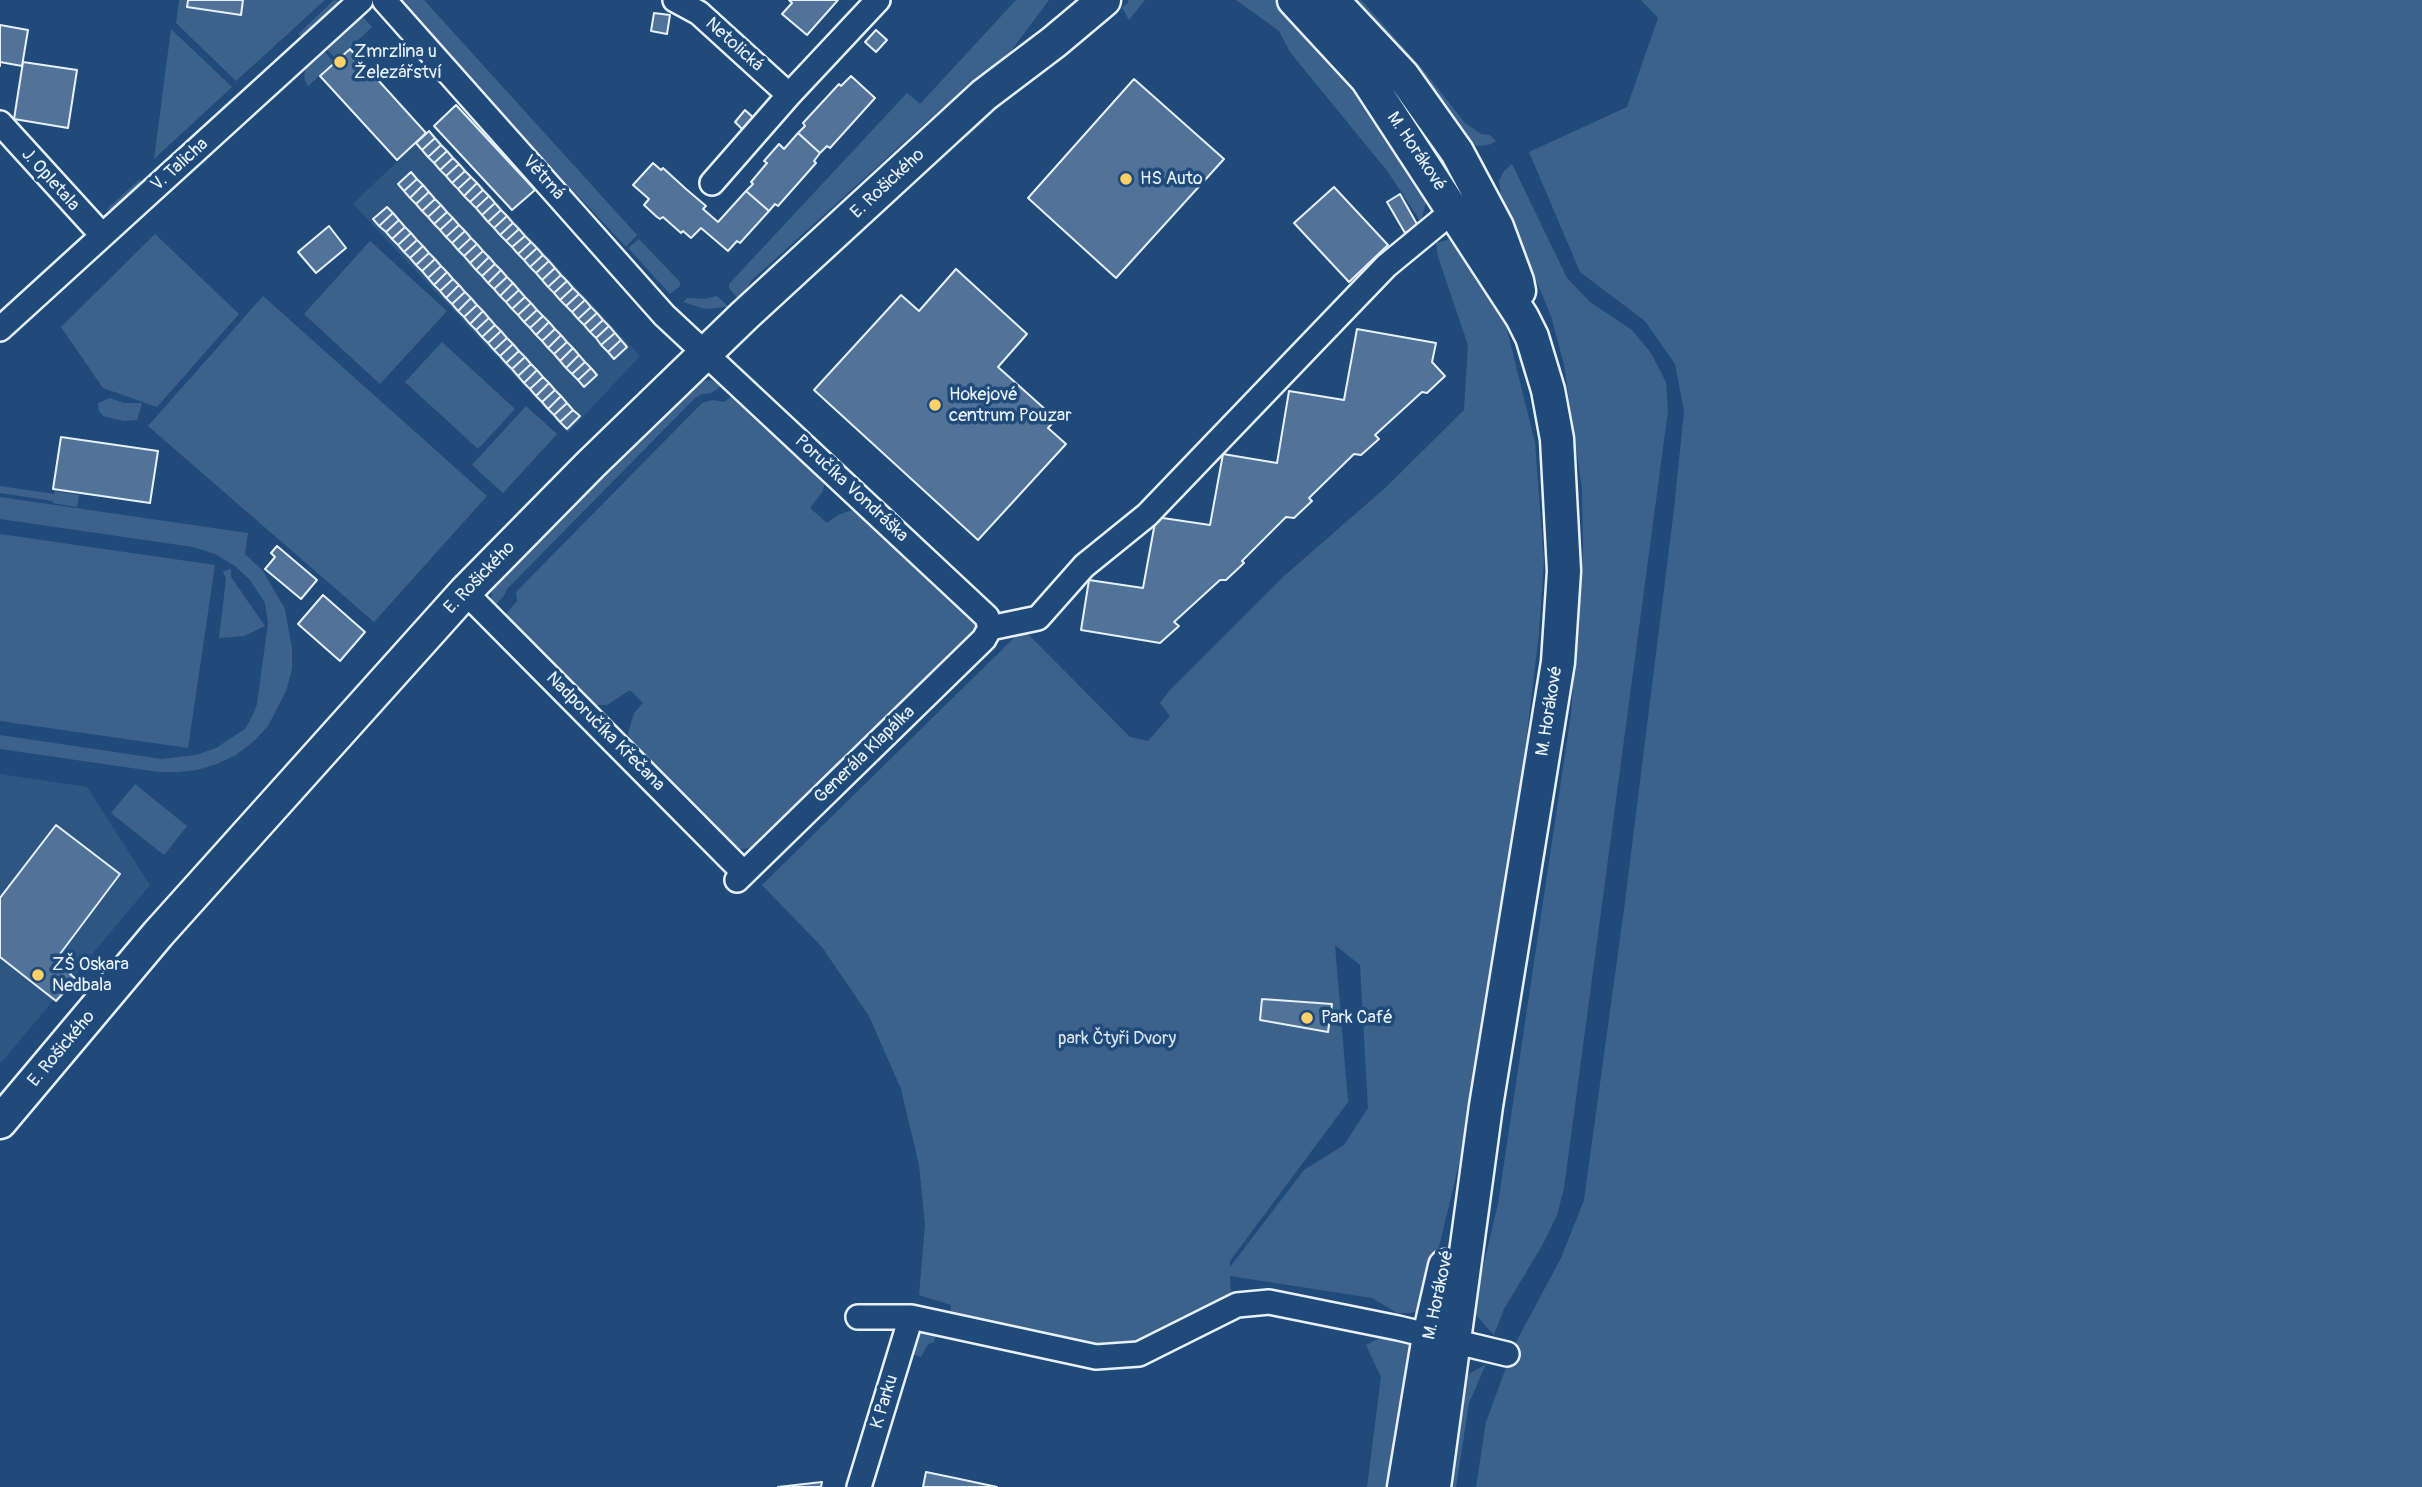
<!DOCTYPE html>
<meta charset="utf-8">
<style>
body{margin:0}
canvas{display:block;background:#1f4a7a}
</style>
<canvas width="2422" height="1487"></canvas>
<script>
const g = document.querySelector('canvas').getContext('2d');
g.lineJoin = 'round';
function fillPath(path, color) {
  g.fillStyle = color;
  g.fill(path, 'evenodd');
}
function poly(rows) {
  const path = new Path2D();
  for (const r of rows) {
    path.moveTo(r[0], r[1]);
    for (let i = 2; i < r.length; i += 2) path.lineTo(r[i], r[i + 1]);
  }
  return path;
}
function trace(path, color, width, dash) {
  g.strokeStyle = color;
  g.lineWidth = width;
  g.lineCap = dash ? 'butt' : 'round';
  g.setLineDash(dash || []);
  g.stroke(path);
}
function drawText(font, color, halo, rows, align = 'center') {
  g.font = font + ' Pangolin,sans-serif';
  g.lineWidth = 7;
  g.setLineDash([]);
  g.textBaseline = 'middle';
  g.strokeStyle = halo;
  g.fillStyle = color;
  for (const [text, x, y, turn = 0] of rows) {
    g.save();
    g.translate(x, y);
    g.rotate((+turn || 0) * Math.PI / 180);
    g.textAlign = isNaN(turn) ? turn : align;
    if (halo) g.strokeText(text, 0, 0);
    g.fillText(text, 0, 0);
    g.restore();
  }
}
fillPath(poly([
 [430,130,640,356,568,433,353,204],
 [0,774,87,787,150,885,0,1064]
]), '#2e5683');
fillPath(poly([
 [179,0,186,0,186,7,241,16,244,0,325,0,236,81,176,23],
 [334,0,343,2,306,38,298,34],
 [394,0,424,0,637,235,626,247],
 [1016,0,1049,0,1002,63,961,100,944,106,751,281,740,301,729,288,729,284,907,93,920,104],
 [1128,0,1145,0,1129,20,1122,7,1128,3],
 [1236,0,1276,0,1348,75,1427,197,1421,222,1388,172,1290,52,1279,31],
 [1350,0,1361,0,1421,67,1465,123,1481,134,1490,135,1496,141,1488,145,1477,146,1466,141],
 [1641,0,2422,0,2422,1487,1476,1487,1486,1422,1514,1346,1561,1258,1584,1200,1625,902,1674,509,1684,411,1675,364,1645,321,1580,272,1529,152,1627,107,1658,18],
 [361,15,372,27,337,60,324,46],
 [171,29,232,87,154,159],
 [1066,45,966,138,966,130],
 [321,48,334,62,308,86,304,78,306,64],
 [1512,164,1567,278,1590,302,1632,330,1651,353,1666,382,1668,411,1564,1188,1557,1215,1543,1244,1504,1309,1494,1335,1477,1316,1475,1301,1498,1204,1571,714,1583,548,1582,489,1564,365,1551,316,1501,196,1499,181,1504,171],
 [140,179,143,187,118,208,106,210],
 [155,234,239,314,157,407,103,388,61,327],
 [1454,238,1464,247,1505,322,1535,442,1544,561,1539,633,1525,751,1472,1110,1424,1309,1411,1313,1397,1313,1372,1298,1230,1276,1231,1297,1135,1344,1098,1347,950,1315,951,1305,919,1295,925,1225,919,1165,901,1089,869,1016,822,947,762,885,1023,629,1130,737,1148,741,1170,716,1160,703,1170,690,1283,577,1385,488,1464,410,1468,345,1438,257,1436,243],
 [1335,945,1360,965,1368,1108,1344,1145,1304,1170,1230,1267,1230,1261,1348,1102],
 [639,239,680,282,680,286,670,294,628,248],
 [370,241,447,311,380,384,304,314],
 [263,296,487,496,374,622,148,426],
 [717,296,729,307,705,309,683,302,687,298,705,299],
 [442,342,515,409,478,449,405,382],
 [710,380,723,385,711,393,702,394,695,398,508,588,503,597,495,606,491,597,493,580,697,382],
 [733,395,820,476,824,484,823,491,810,508,827,523,838,515,855,509,868,514,978,623,977,635,753,848,737,849,635,748,627,737,634,713,643,703,630,690,607,705,596,705,583,695,505,615,517,601,516,592,702,403,713,400,724,402],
 [110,398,124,403,142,403,137,420,124,421,103,416,99,411,98,403],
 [526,406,557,434,503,493,472,465],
 [0,486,54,494,55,491,79,495,77,507,53,503,53,501,0,493],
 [0,497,248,533,245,554,263,571,285,609,292,649,292,669,286,691,268,726,254,741,236,755,217,764,197,770,178,772,159,772,0,749,0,735,162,759,196,755,216,748,245,729,253,715,257,704,268,623,265,603,250,580,235,566,215,554,193,547,0,519],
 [0,534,215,565,188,748,0,721],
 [231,569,231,577,265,626,244,636,219,638,226,579,223,571],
 [135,784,187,826,164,855,111,813],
 [938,1327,934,1342,928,1344,921,1357,908,1353,913,1342,920,1334],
 [1384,1336,1403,1338,1416,1354,1397,1487,1367,1487,1381,1377,1366,1345],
 [1486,1364,1469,1403,1456,1487,1447,1487,1464,1381,1469,1374]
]), '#3c628c');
const building = poly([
 [188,0,243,0,241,15,187,7,188,0],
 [789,0,838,0,807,35,782,14,792,3,789,0],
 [654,13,670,15,667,34,651,31,654,13],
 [0,25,28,30,22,66,0,62,0,66,0,25],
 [876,30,887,40,876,52,865,42,876,30],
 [350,49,426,133,397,160,320,76,350,49],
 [23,62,77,70,68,128,14,119,23,62],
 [851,76,875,98,830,148,827,146,820,153,798,133,805,126,803,123,839,84,841,86,851,76],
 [1134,79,1224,159,1116,278,1028,198,1134,79],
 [456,105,535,190,512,210,434,126,456,105],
 [745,110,756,120,745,132,735,122,745,110],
 [429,131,435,138,422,150,416,143,429,131],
 [798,133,820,153,814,161,816,163,801,180,778,206,775,204,769,211,746,191,753,184,751,182,767,163,764,161,779,144,784,149,798,133],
 [435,138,441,145,428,157,422,150,435,138],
 [441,145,447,151,434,163,428,157,441,145],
 [447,151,453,158,440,170,434,163,447,151],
 [453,158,459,164,446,176,440,170,453,158],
 [653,163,661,170,663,168,686,189,706,206,703,209,718,222,746,191,769,211,740,243,737,241,728,251,701,228,691,238,683,231,681,233,663,217,660,219,657,217,644,205,649,199,633,185,653,163],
 [459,164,465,171,452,183,446,176,459,164],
 [465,171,471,177,458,189,452,183,465,171],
 [411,172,417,179,404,191,398,184,411,172],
 [471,177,477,183,464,196,458,189,471,177],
 [417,179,423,185,410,198,404,191,417,179],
 [477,183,483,190,470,202,464,196,477,183],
 [423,185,429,192,416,204,410,198,423,185],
 [1334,187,1388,245,1349,282,1294,223,1334,187],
 [483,190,489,196,476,208,470,202,483,190],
 [429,192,435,199,422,211,416,204,429,192],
 [1400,194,1418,226,1405,233,1387,202,1400,194],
 [489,196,495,203,482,215,476,208,489,196],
 [435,199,441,205,428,217,422,211,435,199],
 [495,203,501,210,488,222,482,215,495,203],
 [441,205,447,212,434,224,428,217,441,205],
 [387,207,393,213,379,226,373,219,387,207],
 [501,210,507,216,494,228,488,222,501,210],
 [447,212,453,218,440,230,434,224,447,212],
 [393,213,399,220,386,232,379,226,393,213],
 [507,216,513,223,500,235,494,228,507,216],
 [453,218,459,225,446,237,440,230,453,218],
 [399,220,405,227,392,239,386,232,399,220],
 [513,223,519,229,506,241,500,235,513,223],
 [459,225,465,231,452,243,446,237,459,225],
 [329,226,346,248,316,273,298,252,329,226],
 [405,227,411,233,398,245,392,239,405,227],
 [519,229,525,236,512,247,506,241,519,229],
 [465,231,471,238,458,250,452,243,465,231],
 [411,233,417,240,404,252,398,245,411,233],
 [525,236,531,242,518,254,512,247,525,236],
 [471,238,477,244,464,256,458,250,471,238],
 [417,240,423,246,410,258,404,252,417,240],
 [531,242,537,248,524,260,518,254,531,242],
 [477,244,483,251,470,263,464,256,477,244],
 [423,246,429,253,416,265,410,258,423,246],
 [537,248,543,255,530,267,524,260,537,248],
 [483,251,489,257,476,270,470,263,483,251],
 [429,253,435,259,422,271,416,265,429,253],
 [543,255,549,261,536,273,530,267,543,255],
 [489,257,495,264,482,276,476,270,489,257],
 [435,259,441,266,428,278,422,271,435,259],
 [549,261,555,268,542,280,536,273,549,261],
 [495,264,501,270,488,283,482,276,495,264],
 [441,266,447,272,434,285,428,278,441,266],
 [555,268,561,275,548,287,542,280,555,268],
 [956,269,1027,334,998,367,1056,419,1048,428,1066,444,978,540,814,390,901,295,919,311,956,269],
 [501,270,507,277,494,289,488,283,501,270],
 [447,272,453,279,440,291,434,285,447,272],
 [561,275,567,281,554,293,548,287,561,275],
 [507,277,513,283,500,296,494,289,507,277],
 [453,279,459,285,446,298,440,291,453,279],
 [567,281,573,288,560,300,554,293,567,281],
 [513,283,519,290,506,302,500,296,513,283],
 [459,285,465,292,452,304,446,298,459,285],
 [573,288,579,294,566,306,560,300,573,288],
 [519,290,525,297,512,309,506,302,519,290],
 [465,292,471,298,458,311,452,304,465,292],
 [579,294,585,300,572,312,566,306,579,294],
 [525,297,531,303,518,315,512,309,525,297],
 [471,298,477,305,464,317,458,311,471,298],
 [585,300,591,307,578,319,572,312,585,300],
 [531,303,537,310,524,322,518,315,531,303],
 [477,305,483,311,470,324,464,317,477,305],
 [591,307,597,313,584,325,578,319,591,307],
 [537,310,543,316,530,328,524,322,537,310],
 [483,311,489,318,476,330,470,324,483,311],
 [597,313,603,320,590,332,584,325,597,313],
 [543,316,549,322,536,335,530,328,543,316],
 [489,318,495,325,482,337,476,330,489,318],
 [603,320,609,326,596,338,590,332,603,320],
 [549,322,555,329,542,341,536,335,549,322],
 [495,325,501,331,488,343,482,337,495,325],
 [609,326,615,333,601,345,596,338,609,326],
 [555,329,561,335,548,348,542,341,555,329],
 [1357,329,1436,343,1432,362,1445,376,1427,393,1422,392,1375,435,1379,439,1361,455,1354,454,1309,498,1312,501,1294,518,1286,517,1242,561,1244,563,1226,580,1220,580,1174,622,1179,626,1160,643,1081,630,1089,580,1143,588,1156,517,1210,525,1223,454,1277,463,1289,391,1344,400,1357,329],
 [501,331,507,338,494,350,488,343,501,331],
 [615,333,621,340,608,352,601,345,615,333],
 [561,335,567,342,554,354,548,348,561,335],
 [507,338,513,344,500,356,494,350,507,338],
 [621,340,627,347,614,359,608,352,621,340],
 [567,342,573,348,560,361,554,354,567,342],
 [513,344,519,351,506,363,500,356,513,344],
 [573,348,579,355,566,368,560,361,573,348],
 [519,351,525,357,512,369,506,363,519,351],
 [579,355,585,362,572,374,566,368,579,355],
 [525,357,531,364,518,376,512,369,525,357],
 [585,362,591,368,578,380,572,374,585,362],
 [531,364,537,370,524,383,518,376,531,364],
 [591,368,597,375,584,387,578,380,591,368],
 [537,370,543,377,530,389,524,383,537,370],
 [543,377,549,383,536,396,530,389,543,377],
 [549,383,555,390,542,402,536,396,549,383],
 [555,390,561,396,548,409,542,402,555,390],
 [561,396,567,403,554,415,548,409,561,396],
 [567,403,573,410,560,422,554,415,567,403],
 [573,410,580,416,567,429,560,422,573,410],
 [61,437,158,451,150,503,53,489,61,437],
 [277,546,317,580,301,599,265,569,275,557,271,553,277,546],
 [323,595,365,632,340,661,298,624,323,595],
 [56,825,120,874,60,954,76,967,70,974,76,979,56,1001,0,957,0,898,56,825],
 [1262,999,1332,1004,1328,1032,1260,1020,1262,999],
 [926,1472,955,1478,997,1487,923,1487,926,1472],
 [822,1482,821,1487,778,1487,822,1482]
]);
fillPath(building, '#517399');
trace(building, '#e8f1f8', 2);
const street = poly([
 [384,0,664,315,987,617,990,628],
 [675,0,699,13,789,95,878,0],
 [0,123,102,235],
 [712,183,789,95],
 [0,329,361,0],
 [465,592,744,873],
 [990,628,1038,618,1084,566,1147,515,1386,266,1454,210],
 [737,880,984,639,990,628],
 [858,1317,911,1317,1096,1357,1139,1354,1237,1305,1269,1302,1398,1328,1507,1354],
 [859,1487,911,1317]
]);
const secondary = poly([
 [1294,0,1367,79,1522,317,1532,337,1548,390,1557,439,1564,571,1558,662,1486,1106,1434,1487],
 [1332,0,1403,76,1457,152,1497,227,1517,281,1519,291],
 [0,1122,158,934,465,592,591,464,745,315,984,95,1054,42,1104,0],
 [1404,1487,1429,1336,1445,1266]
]);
trace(street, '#e8f1f8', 28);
trace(secondary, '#e8f1f8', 37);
trace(street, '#1f4a7a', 23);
trace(secondary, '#1f4a7a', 32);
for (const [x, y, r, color] of [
 [340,62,7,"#ffd166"],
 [1126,179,7,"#ffd166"],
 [935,405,7,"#ffd166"],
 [38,975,7,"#ffd166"],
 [1307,1018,7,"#ffd166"]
]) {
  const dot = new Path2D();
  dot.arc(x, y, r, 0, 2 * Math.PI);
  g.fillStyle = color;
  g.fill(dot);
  trace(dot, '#1f4a7a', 2.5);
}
drawText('18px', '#e8f1f8', '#1f4a7a', [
 ["Netolická",734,45,42],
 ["M. Horákové",1416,152,56],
 ["V. Talicha",180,165,-42],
 ["Větrná",543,178,48],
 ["J. Opletala",50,180,48],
 ["E. Rošického",888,184,-43],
 ["Poručíka Vondráška",851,489,43],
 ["E. Rošického",480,578,-46],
 ["M. Horákové",1550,711,-81],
 ["Nadporučíka Křečana",605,732,45],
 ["Generála Klapálka",865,755,-44],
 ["E. Rošického",62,1049,-50],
 ["M. Horákové",1439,1295,-78],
 ["K Parku",885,1402,-73]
]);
drawText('18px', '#e8f1f8', '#1f4a7a', [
 ["Zmrzlina u",354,52],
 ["Železářství",354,73],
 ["HS Auto",1140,179],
 ["Hokejové",949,395],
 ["centrum Pouzar",949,416],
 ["ZŠ Oskara",52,965],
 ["Nedbala",52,986],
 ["Park Café",1321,1018]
], 'left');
drawText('18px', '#d7e3ed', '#1f4a7a', [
 ["park Čtyři Dvory",1117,1039]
]);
</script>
